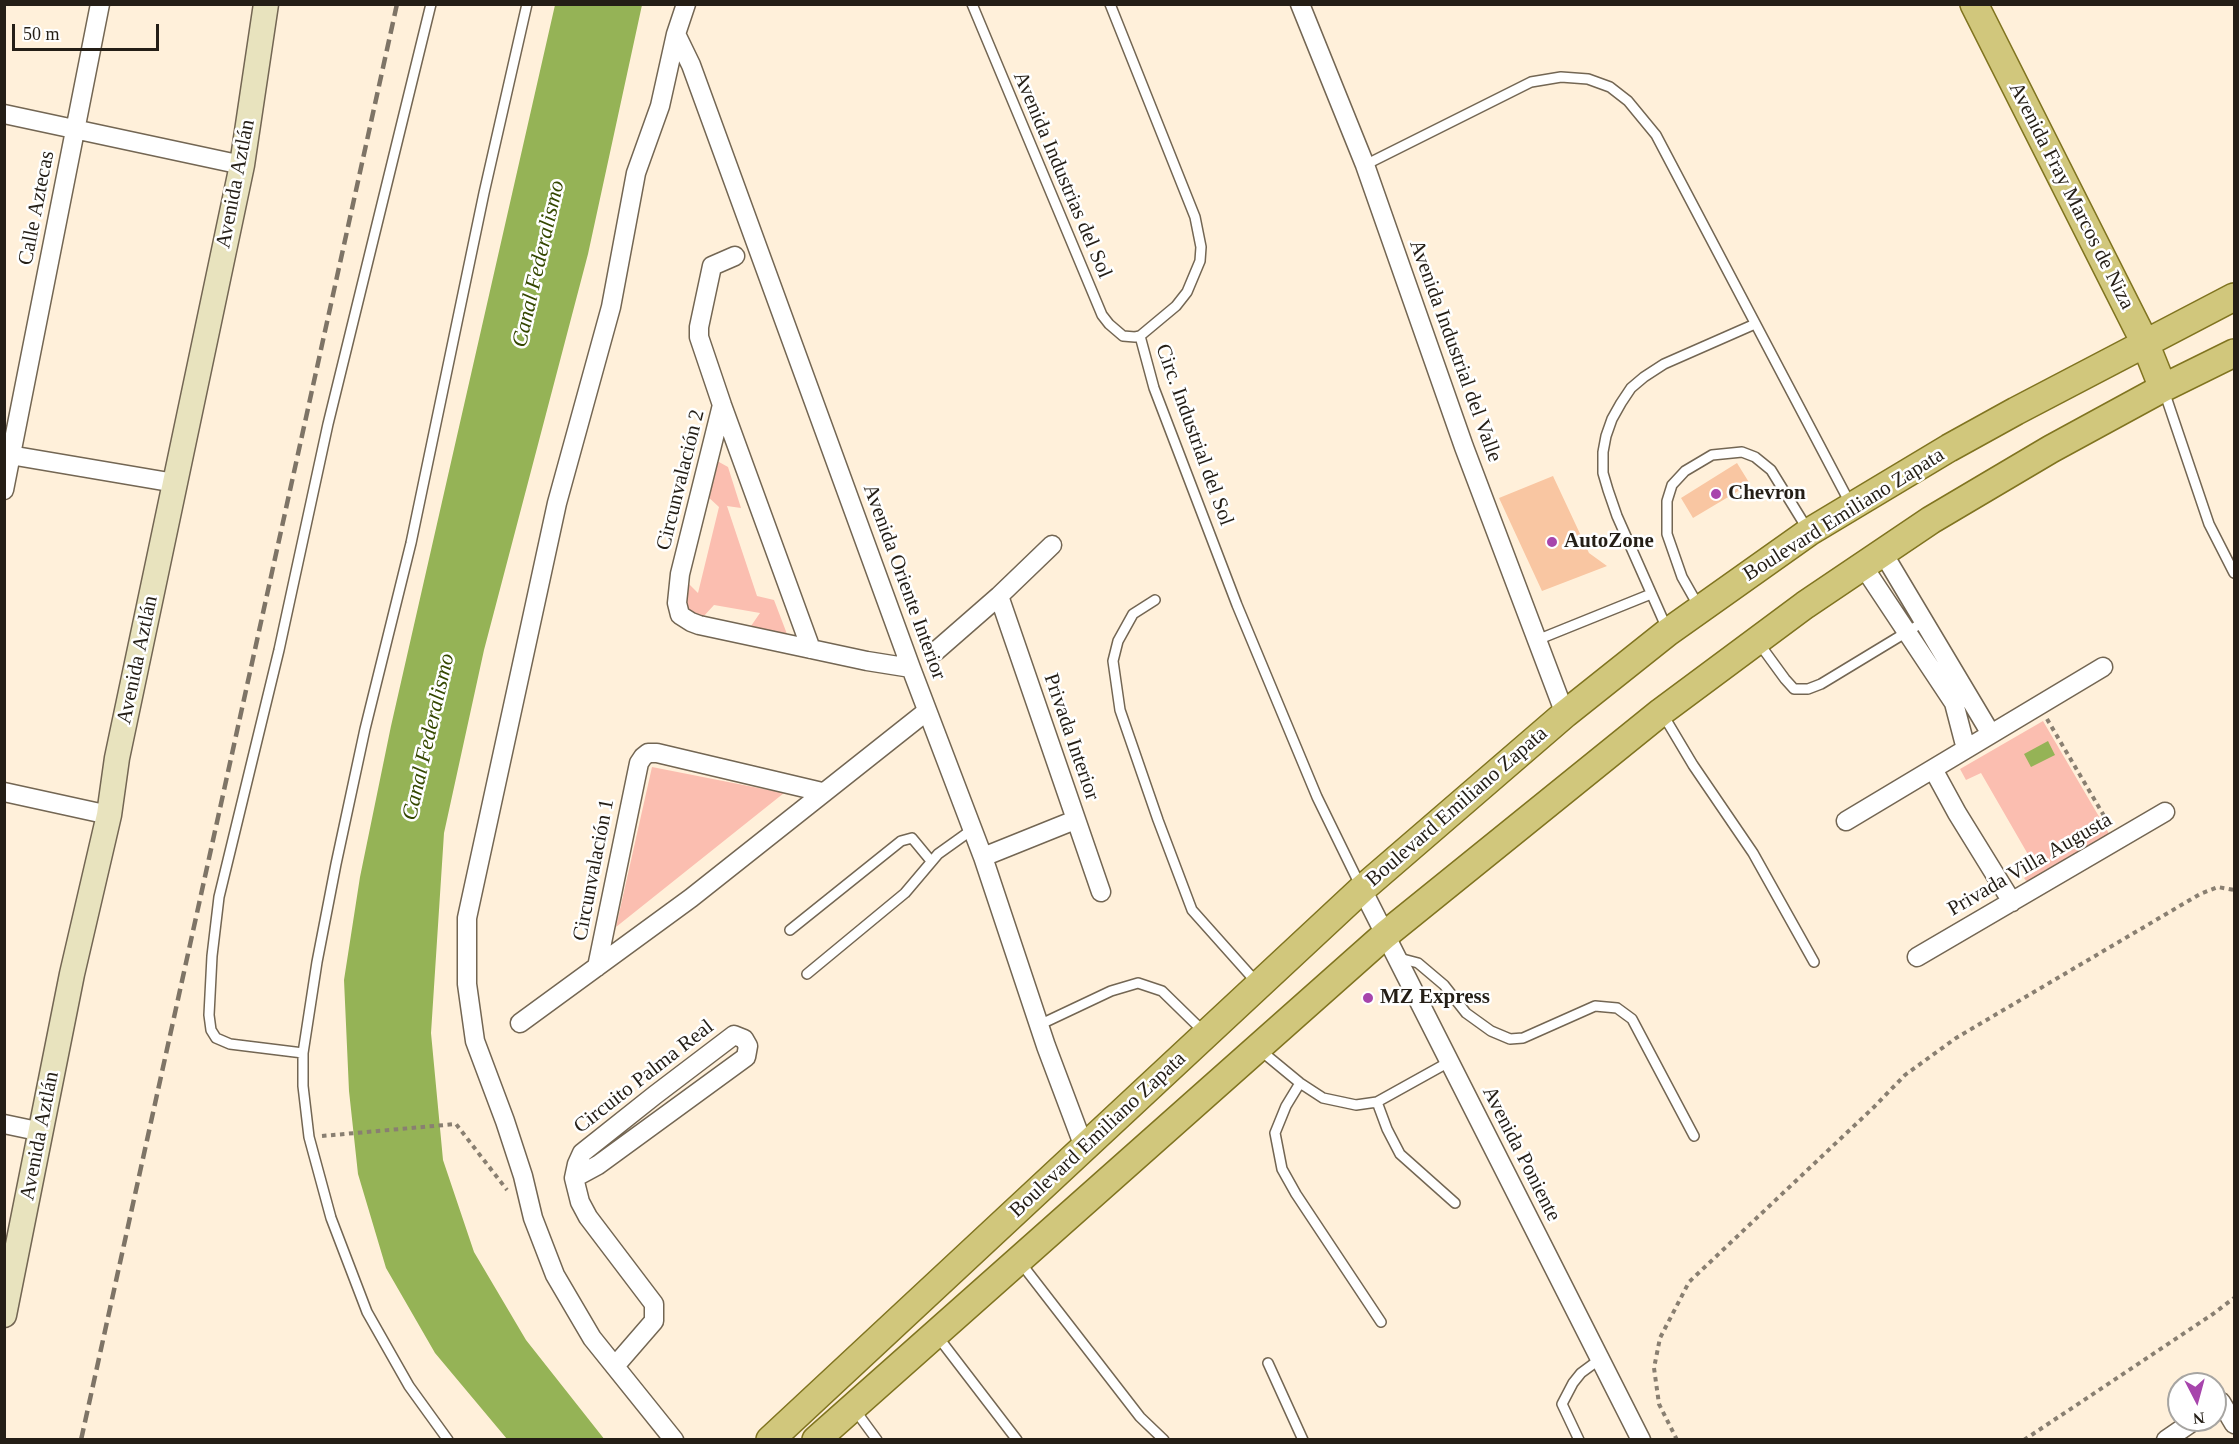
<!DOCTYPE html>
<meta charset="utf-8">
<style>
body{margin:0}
#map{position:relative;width:2239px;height:1444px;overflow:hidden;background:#fff0da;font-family:Georgia,serif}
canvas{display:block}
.frame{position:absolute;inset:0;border:6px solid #241e16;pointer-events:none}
.north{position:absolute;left:2167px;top:1372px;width:60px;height:60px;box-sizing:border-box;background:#fff;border:2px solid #a7a5a2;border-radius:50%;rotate:174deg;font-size:16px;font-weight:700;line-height:24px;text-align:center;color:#241e16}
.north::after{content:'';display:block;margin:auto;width:21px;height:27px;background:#a745ac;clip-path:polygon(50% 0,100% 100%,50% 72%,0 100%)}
.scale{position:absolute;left:12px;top:24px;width:147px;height:27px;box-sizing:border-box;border:3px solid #241e16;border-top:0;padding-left:8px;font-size:18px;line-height:21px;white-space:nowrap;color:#241e16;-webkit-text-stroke:4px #fff;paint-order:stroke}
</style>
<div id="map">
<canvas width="2239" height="1444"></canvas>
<div class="frame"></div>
<div class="north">N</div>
<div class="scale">50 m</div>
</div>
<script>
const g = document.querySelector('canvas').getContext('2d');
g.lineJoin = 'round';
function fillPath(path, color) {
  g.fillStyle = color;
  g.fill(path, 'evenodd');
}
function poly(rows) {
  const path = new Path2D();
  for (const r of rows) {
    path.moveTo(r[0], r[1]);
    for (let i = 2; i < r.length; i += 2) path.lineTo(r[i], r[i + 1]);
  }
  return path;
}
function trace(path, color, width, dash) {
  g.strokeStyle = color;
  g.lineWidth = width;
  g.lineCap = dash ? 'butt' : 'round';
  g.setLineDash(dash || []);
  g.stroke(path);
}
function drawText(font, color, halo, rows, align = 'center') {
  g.font = font + ' Georgia,serif';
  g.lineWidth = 5;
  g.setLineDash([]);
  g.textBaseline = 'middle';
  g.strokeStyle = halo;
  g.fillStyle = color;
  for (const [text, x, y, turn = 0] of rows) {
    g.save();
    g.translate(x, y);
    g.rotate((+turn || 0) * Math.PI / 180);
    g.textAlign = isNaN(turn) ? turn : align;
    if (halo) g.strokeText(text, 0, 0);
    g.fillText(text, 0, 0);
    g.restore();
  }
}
fillPath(poly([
 [719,462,728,467,741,508,727,506,757,596,774,600,787,634,751,626,760,613,714,605,703,617,681,613,687,582,698,593,719,507,706,495,711,465],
 [2043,721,2111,837,2029,885,2024,878,2037,870,1981,773,1966,780,1960,769],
 [652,767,784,793,616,927]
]), '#fbbeb0');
fillPath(poly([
 [555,5,642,5,588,254,484,650,444,833,431,1033,443,1160,474,1252,526,1340,605,1440,507,1439,435,1353,386,1268,358,1174,349,1091,344,980,360,877,391,726],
 [2048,741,2055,755,2031,767,2024,754]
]), '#95b356');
fillPath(poly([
 [1737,463,1750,484,1693,518,1681,498],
 [1553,476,1589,553,1607,566,1542,591,1499,498]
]), '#f9c6a2');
const lane = poly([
 [972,4,1102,315,1109,324,1123,336,1135,337,1140,336],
 [1110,4,1195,217,1201,247,1200,261,1187,292,1176,306,1140,336],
 [1365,165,1531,82,1561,77,1588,79,1610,87,1628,101,1656,135,1851,505],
 [1140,336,1154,388,1237,605,1317,797,1361,887],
 [2164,391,2209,524,2234,573],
 [1155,600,1133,614,1118,641,1113,661,1120,710,1158,820,1192,910,1258,984],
 [1699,607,1682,577,1667,534,1667,501,1672,485,1685,471,1712,455,1742,452,1755,457,1771,470,1808,530],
 [1668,631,1617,516,1608,490,1603,473,1603,452,1606,436,1612,419,1621,403,1631,388,1644,377,1664,364,1755,324],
 [1537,640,1651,594],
 [1758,642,1785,679,1794,689,1808,689,1821,684,1925,621],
 [1662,713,1693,765,1753,853,1814,962],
 [790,930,901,841,912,838,931,861],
 [1399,958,1418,963,1444,985,1466,1013,1491,1031,1510,1039,1523,1038,1595,1006,1617,1008,1632,1019,1694,1136],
 [807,974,905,893,938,854,973,829],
 [1039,1025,1111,991,1138,983,1162,991,1205,1033],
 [1260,1050,1300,1083,1323,1098,1356,1105,1377,1102,1449,1062],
 [303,1053,230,1044,216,1038,211,1030,209,1015,212,956,219,897,279,650,328,424,431,4],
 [1300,1083,1286,1106,1275,1133,1282,1169,1296,1194,1381,1322],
 [1377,1102,1387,1129,1400,1154,1455,1203],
 [1020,1262,1140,1417,1164,1440],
 [938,1337,1017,1440],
 [1268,1363,1303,1440],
 [855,1410,877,1440],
 [448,1440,409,1386,367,1312,331,1218,309,1137,303,1086,303,1053,317,962,336,864,365,729,411,543,484,193,527,4],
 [1579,1440,1562,1404,1573,1383,1581,1373,1600,1359]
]);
const street = poly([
 [1300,4,1365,165,1464,447,1565,714],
 [676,34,691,65,911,668,983,857,1046,1046,1084,1147],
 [4,114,242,165],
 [735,256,712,266,699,327,699,337,722,405,811,649],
 [722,405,680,574,677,603,680,615,691,622,699,625,867,661,911,668],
 [4,454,175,483],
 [4,490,100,4],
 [1883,553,1991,734],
 [1863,566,1954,703,1966,749],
 [999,596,1101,892],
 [936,651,999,596,1052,545],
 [1933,769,1957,813,2012,902],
 [4,792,109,815],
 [1846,821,2103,667],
 [983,857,1075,820],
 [1362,889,1641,1440],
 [1917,957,2165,812],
 [597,967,639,763,643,757,648,753,657,753,822,792],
 [520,1023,691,898,927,711],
 [4,1124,42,1132],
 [574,1178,598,1165,746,1057,748,1046,744,1039,734,1035,655,1095,582,1153,577,1164,574,1178,580,1202,588,1217,654,1304,654,1321,615,1366],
 [2221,1402,2234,1424],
 [674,1440,592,1338,555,1275,533,1218,523,1176,505,1121,475,1041,467,984,467,918,557,503,611,307,636,173,660,106,676,34,686,4],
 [2166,1440,2195,1420]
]);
const secondary = poly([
 [4,1315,72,974,109,815,117,758,242,165,266,4]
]);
const primary = poly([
 [1974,4,2145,343,2163,388],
 [770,1440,1362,889,1565,714,1668,632,1809,532,1949,448,2016,411,2234,297],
 [816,1440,1385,935,1661,712,1805,605,1931,520,2051,449,2163,388,2234,353]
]);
trace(lane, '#736653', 12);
trace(street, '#736653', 21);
trace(secondary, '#736653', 27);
trace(primary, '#807420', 30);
trace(poly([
 [2047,719,2110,826],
 [322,1136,456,1124,507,1190],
 [1677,1440,1659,1404,1654,1368,1660,1338,1689,1282,1874,1107,1905,1075,1956,1038,2200,894,2218,887,2234,890],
 [2024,1440,2213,1314,2234,1298]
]), '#897f71', 4, [4.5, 4.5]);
trace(lane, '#fff', 9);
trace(street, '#fff', 18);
trace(secondary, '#e8e3be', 24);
trace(primary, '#d1c77c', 27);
trace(poly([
 [81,1440,397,4]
]), '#7e7466', 4.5, [12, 6]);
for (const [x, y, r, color] of [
 [1716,494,6,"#a745ac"],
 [1552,542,6,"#a745ac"],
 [1368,998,6,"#a745ac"]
]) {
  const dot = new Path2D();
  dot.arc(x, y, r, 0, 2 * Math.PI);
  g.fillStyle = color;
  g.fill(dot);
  trace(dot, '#fff', 2);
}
drawText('21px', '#241e16', '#fff', [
 ["Avenida Industrias del Sol",1062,175,67],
 ["Avenida Aztlán",236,184,-79],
 ["Avenida Fray Marcos de Niza",2071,196,63],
 ["Calle Aztecas",37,208,-79],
 ["Avenida Industrial del Valle",1455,351,70],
 ["Circ. Industrial del Sol",1194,435,70],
 ["Circunvalación 2",681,480,-76],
 ["Boulevard Emiliano Zapata",1844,515,-32],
 ["Avenida Oriente Interior",904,582,70],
 ["Avenida Aztlán",138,660,-78],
 ["Privada Interior",1071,737,71],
 ["Boulevard Emiliano Zapata",1457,807,-41],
 ["Privada Villa Augusta",2030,865,-30],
 ["Circunvalación 1",594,870,-79],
 ["Circuito Palma Real",644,1077,-38],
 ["Boulevard Emiliano Zapata",1098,1135,-43],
 ["Avenida Aztlán",40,1136,-79],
 ["Avenida Poniente",1521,1154,63]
]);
drawText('bold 21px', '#241e16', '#fff', [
 ["Chevron",1728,494],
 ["AutoZone",1564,542],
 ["MZ Express",1380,998]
], 'left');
drawText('italic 22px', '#354700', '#fff', [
 ["Canal Federalismo",539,264,-77],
 ["Canal Federalismo",429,737,-77]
]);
</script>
